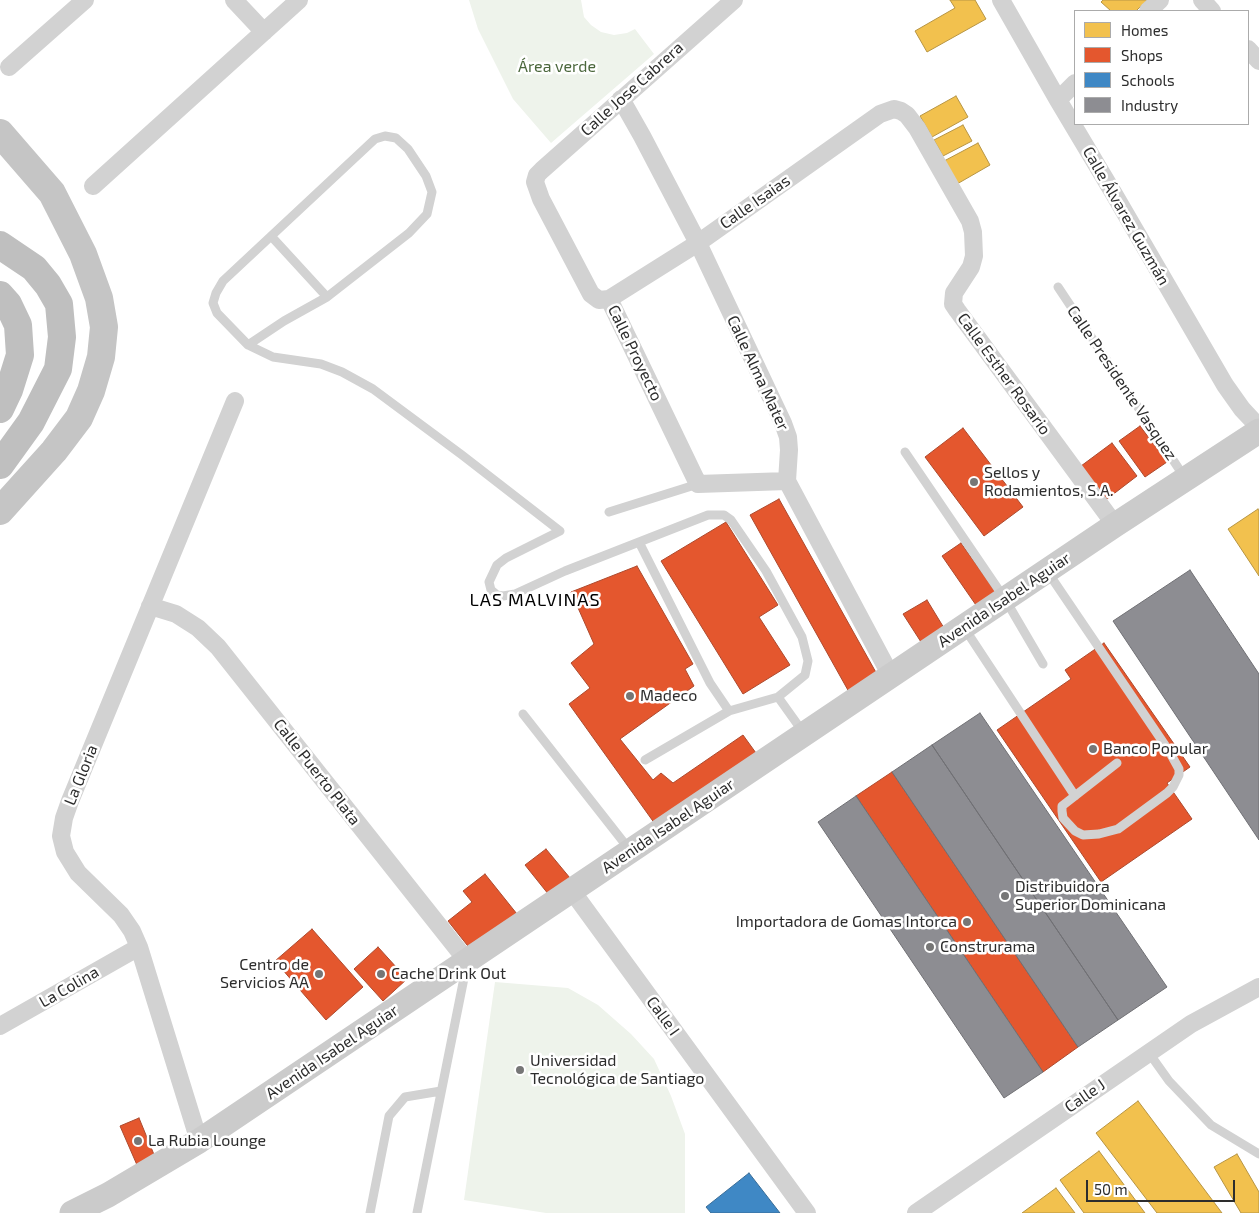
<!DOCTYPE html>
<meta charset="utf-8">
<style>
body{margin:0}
#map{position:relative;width:1259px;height:1213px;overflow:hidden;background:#fff;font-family:"Exo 2",sans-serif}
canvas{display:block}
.legend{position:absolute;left:1074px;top:10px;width:175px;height:115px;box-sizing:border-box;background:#fff;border:1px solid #ababab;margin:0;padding:6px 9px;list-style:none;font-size:15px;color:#2d2d2d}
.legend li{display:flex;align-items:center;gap:10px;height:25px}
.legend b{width:25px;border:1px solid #ababab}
.scale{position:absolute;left:1086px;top:1180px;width:149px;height:22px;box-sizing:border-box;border:2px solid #2d2d2d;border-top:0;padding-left:6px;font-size:15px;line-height:18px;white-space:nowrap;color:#2d2d2d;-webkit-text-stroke:4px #fff;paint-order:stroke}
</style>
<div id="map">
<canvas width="1259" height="1213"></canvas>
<ul class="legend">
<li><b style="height:14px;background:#f2c14e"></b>Homes</li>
<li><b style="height:14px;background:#e4572e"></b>Shops</li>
<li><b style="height:14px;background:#3f88c5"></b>Schools</li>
<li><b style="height:14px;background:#8d8d92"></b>Industry</li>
</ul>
<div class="scale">50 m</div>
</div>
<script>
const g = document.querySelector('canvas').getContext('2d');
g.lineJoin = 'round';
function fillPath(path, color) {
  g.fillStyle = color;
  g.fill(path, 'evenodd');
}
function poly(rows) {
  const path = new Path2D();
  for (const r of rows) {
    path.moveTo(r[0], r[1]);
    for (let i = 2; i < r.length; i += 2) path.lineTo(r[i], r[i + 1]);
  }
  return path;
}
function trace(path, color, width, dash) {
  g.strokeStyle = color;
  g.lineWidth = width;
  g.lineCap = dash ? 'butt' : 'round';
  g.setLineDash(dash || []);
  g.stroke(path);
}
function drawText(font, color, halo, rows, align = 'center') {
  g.font = font + ' "Exo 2",sans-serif';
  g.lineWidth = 5;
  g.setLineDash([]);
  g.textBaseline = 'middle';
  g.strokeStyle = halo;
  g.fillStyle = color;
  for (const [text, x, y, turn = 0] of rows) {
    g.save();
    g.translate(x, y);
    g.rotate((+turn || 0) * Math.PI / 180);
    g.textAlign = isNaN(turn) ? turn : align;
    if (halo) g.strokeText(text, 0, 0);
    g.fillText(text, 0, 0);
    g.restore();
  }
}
fillPath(poly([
 [469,0,581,0,584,17,591,25,601,32,614,35,627,33,635,29,654,54,551,143,513,99,478,29],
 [495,982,568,988,598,1005,631,1034,654,1059,671,1096,685,1134,685,1213,546,1213,464,1200]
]), '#eef3eb');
const homes = poly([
 [950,0,975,0,986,19,927,52,915,31,955,8,950,0],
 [1103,0,1147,0,1136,11,1111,11,1101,2,1103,0],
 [956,96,968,117,932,137,920,116,956,96],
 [963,125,972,141,943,156,934,140,963,125],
 [978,143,990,165,957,184,944,161,978,143],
 [1258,509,1259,511,1259,576,1228,529,1258,509],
 [1138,1101,1222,1213,1157,1213,1096,1133,1138,1101],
 [1099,1151,1145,1213,1084,1213,1060,1180,1099,1151],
 [1237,1154,1259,1192,1259,1213,1241,1213,1214,1167,1237,1154],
 [1056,1188,1075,1213,1022,1213,1056,1188]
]);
fillPath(homes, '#f2c14e');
trace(homes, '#b79544', 1);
const shops = poly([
 [1140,426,1167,462,1145,477,1119,441,1140,426],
 [963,428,1023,507,984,536,925,457,963,428],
 [1112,443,1137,476,1107,499,1081,466,1112,443],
 [779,499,878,676,849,692,750,515,779,499],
 [726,522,778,605,759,617,790,665,743,694,661,561,726,522],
 [961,543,997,594,978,608,942,556,961,543],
 [637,566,693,664,685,669,694,686,620,739,653,780,661,773,673,783,743,735,756,753,655,824,569,704,590,688,571,663,594,644,571,592,637,566],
 [927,600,944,628,921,642,903,614,927,600],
 [1104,643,1190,767,1167,783,1192,819,1101,882,997,730,1071,679,1065,670,1104,643],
 [892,772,1078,1047,1043,1072,856,796,892,772],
 [546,849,570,878,549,895,525,865,546,849],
 [485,874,517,914,471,950,448,921,472,902,463,891,485,874],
 [312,929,363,987,326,1020,275,961,312,929],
 [378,947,407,979,383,1001,354,969,378,947],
 [139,1118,155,1157,137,1165,120,1126,139,1118]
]);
fillPath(shops, '#e4572e');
trace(shops, '#ad4a2e', 1);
const schools = poly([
 [749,1173,780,1213,711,1213,706,1207,749,1173]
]);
fillPath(schools, '#3f88c5');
trace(schools, '#3a6d97', 1);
const industry = poly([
 [1190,570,1259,674,1259,840,1113,621,1190,570],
 [980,713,1167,987,1118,1020,932,745,980,713],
 [932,745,1118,1020,1078,1047,892,772,932,745],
 [856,796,1043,1072,1004,1098,818,822,856,796]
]);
fillPath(industry, '#8d8d92');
trace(industry, '#707074', 1);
trace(poly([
 [271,236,327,297],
 [1058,287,1185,478],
 [248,345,217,313,213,303,216,293,223,281,375,139,385,136,396,138,408,149,426,176,432,192,427,214,409,233,327,297,284,321,248,345,273,357,321,364,342,372,373,389,462,455,560,531,506,558,497,565,489,582,491,590,497,595,503,596,515,594,565,571,708,515,724,515,731,520,766,571,802,637,808,661,805,675,778,697],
 [905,452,1005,599,1043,664],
 [609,512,698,484],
 [639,542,710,683,729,711,778,697,803,732],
 [1047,571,1169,751,1179,769,1179,775,1173,787,1167,793,1118,829,1099,834,1083,835,1075,831,1063,818,1062,811,1062,806,1117,763],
 [965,629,1075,796],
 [523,714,629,849],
 [645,760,729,711],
 [1149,1053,1169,1081,1211,1125,1259,1154],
 [370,1213,389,1116,405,1097,441,1091],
 [417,1213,466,968]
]), '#d2d2d2', 9);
trace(poly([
 [234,0,264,32],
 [734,0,542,170,537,175,535,182,541,199,591,294,599,300,609,299,698,484,787,481],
 [1001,0,1058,100,1114,194,1225,385,1242,409,1259,427],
 [1202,0,1212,11],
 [1148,11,1160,0],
 [1248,49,1259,61],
 [9,67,85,0],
 [621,99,642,136,698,243,783,423,788,437,789,450,787,481,891,676],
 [1058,100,1075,83],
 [93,186,299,0],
 [609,299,698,243,880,114,894,109,901,111,907,115,917,128,970,221,973,232,974,256,971,267,954,293,953,304,957,310,1115,525],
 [150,606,176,614,198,628,218,647,467,961],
 [572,891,807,1213],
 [0,1026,139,947],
 [199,1141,139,947,132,931,121,915,78,873,65,852,61,836,64,818,70,801,235,401],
 [916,1213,1191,1024,1259,987]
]), '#d2d2d2', 18);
trace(poly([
 [72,1213,108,1195,199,1141,1115,525,1259,431]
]), '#cbcbcb', 25);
trace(poly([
 [0,133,52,193,83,254,99,298,104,327,101,357,91,391,79,418,54,451,0,511]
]), '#c5c5c5', 28);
trace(poly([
 [0,245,34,268,48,285,59,304,62,337,58,369,31,422,0,465],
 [0,295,8,304,18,325,20,355,9,390,0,409]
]), '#bfbfbf', 28);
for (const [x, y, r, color] of [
 [974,482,5,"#767676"],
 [630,696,5,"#767676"],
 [1093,749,5,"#767676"],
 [1005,896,5,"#767676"],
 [967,922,5,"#767676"],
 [930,947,5,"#767676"],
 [319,974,5,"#767676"],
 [381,974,5,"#767676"],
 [520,1070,5,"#767676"],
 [138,1141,5,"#767676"]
]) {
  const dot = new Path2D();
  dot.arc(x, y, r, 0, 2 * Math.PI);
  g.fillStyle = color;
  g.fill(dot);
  trace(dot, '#fff', 2);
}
drawText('16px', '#4b673c', '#fff', [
 ["Área verde",557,67]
]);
drawText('16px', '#2d2d2d', '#fff', [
 ["Calle Jose Cabrera",632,89,-42],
 ["Calle Isaias",755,202,-35],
 ["Calle Álvarez Guzmán",1126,216,60],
 ["Calle Proyecto",635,353,64],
 ["Calle Alma Mater",758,373,65],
 ["Calle Esther Rosario",1004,374,54],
 ["Calle Presidente Vasquez",1122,383,56],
 ["Avenida Isabel Aguiar",1004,600,-34],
 ["Calle Puerto Plata",317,772,52],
 ["La Gloria",81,775,-68],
 ["Avenida Isabel Aguiar",668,826,-34],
 ["La Colina",69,987,-30],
 ["Calle I",663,1016,54],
 ["Avenida Isabel Aguiar",332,1052,-34],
 ["Calle J",1085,1096,-35]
]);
drawText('16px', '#2d2d2d', '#fff', [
 ["Sellos y",984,473],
 ["Rodamientos, S.A.",984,491],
 ["Madeco",640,696],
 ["Banco Popular",1103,749],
 ["Distribuidora",1015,887],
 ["Superior Dominicana",1015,905],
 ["Importadora de Gomas Intorca",957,922,"right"],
 ["Construrama",940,947],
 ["Centro de",309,965,"right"],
 ["Servicios AA",309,983,"right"],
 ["Cache Drink Out",391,974],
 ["Universidad",530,1061],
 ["Tecnológica de Santiago",530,1079],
 ["La Rubia Lounge",148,1141]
], 'left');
g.letterSpacing = '1px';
drawText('18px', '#000', '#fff', [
 ["LAS MALVINAS",535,600]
]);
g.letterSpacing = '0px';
</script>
